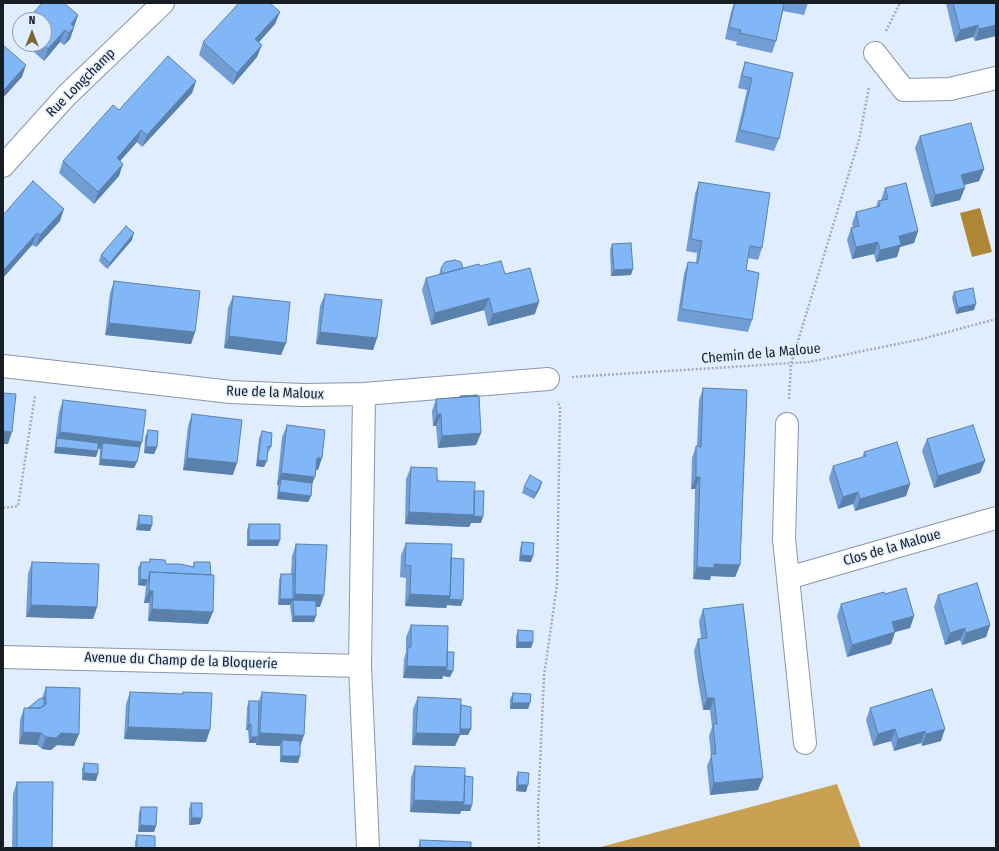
<!DOCTYPE html>
<style>
body{margin:0}
#map{position:relative;width:999px;height:851px;overflow:hidden;background:#e0edfd;font-family:"Fira Sans Condensed",sans-serif}
canvas{display:block}
.frame{position:absolute;inset:0;border:4px solid #181e25;pointer-events:none}
.north{position:absolute;left:12px;top:12px;width:40px;height:40px;box-sizing:border-box;background:#e0edfd;border:1px solid #909aa7;border-radius:50%;rotate:0deg;font-size:11px;font-weight:700;line-height:16px;text-align:center;color:#181e25}
.north::after{content:'';display:block;margin:auto;width:14px;height:18px;background:#7d6435;clip-path:polygon(50% 0,100% 100%,50% 72%,0 100%)}
</style>
<div id="map">
<canvas width="999" height="851"></canvas>
<div class="frame"></div>
<div class="north">N</div>
</div>
<script>
const g = document.querySelector('canvas').getContext('2d');
g.lineJoin = 'round';
function fillPath(path, color) {
  g.fillStyle = color;
  g.fill(path, 'evenodd');
}
function poly(rows) {
  const path = new Path2D();
  for (const r of rows) {
    path.moveTo(r[0], r[1]);
    for (let i = 2; i < r.length; i += 2) path.lineTo(r[i], r[i + 1]);
  }
  return path;
}
function trace(path, color, width, dash) {
  g.strokeStyle = color;
  g.lineWidth = width;
  g.lineCap = dash ? 'butt' : 'round';
  g.setLineDash(dash || []);
  g.stroke(path);
}
function drawText(font, color, halo, rows, align = 'center') {
  g.font = font + ' "Fira Sans Condensed",sans-serif';
  g.lineWidth = 3;
  g.setLineDash([]);
  g.textBaseline = 'middle';
  g.strokeStyle = halo;
  g.fillStyle = color;
  for (const [text, x, y, turn = 0] of rows) {
    g.save();
    g.translate(x, y);
    g.rotate((+turn || 0) * Math.PI / 180);
    g.textAlign = isNaN(turn) ? turn : align;
    if (halo) g.strokeText(text, 0, 0);
    g.fillText(text, 0, 0);
    g.restore();
  }
}
fillPath(poly([
 [837,784,861,848,597,848]
]), '#c9a052');
fillPath(poly([
 [980,208,992,252,972,257,960,213]
]), '#af8636');
const minor = poly([
 [875,53,904,90,950,89,996,78],
 [3,166,67,95,163,3],
 [3,366,231,392,303,395,364,394,548,379],
 [364,394,360,666,368,848],
 [787,424,784,539,805,743],
 [788,578,996,518],
 [3,657,360,666]
]);
trace(minor, '#8897aa', 24);
trace(poly([
 [886,31,900,3],
 [572,377,809,362,922,339,996,319],
 [789,399,791,364,859,140,869,87],
 [3,508,18,506,35,395],
 [539,848,538,809,544,676,557,585,560,408,558,401]
]), '#a2acba', 2.5, [2, 2]);
trace(minor, '#fff', 22);
fillPath(poly([
 [734,3,808,3,804,15,783,11,776,41,772,53,736,45,737,42,725,39,731,12],
 [946,3,996,3,996,36,975,41,973,37,955,42],
 [280,12,275,24,259,42,257,57,233,85,199,55,203,42],
 [78,15,70,39,64,45,60,42,44,61,25,44,44,44],
 [20,30,20,40,17,38],
 [745,62,779,139,774,151,735,142,747,90,738,88,741,74],
 [196,81,192,93,142,147,137,142,120,161,119,176,94,204,59,173,63,161,119,110],
 [920,136,984,169,979,181,964,185,960,200,931,207,915,148],
 [699,182,762,248,758,260,748,258,746,270,752,320,748,332,677,321,684,274,688,262,696,263,697,253,686,251,695,194],
 [885,188,918,231,914,243,900,247,897,257,876,262,874,254,852,259,847,240,851,228,853,227,852,224,856,212,876,207,878,201,881,200],
 [3,215,60,221,36,247,32,245,3,278],
 [132,240,107,269,99,261,101,255],
 [612,244,631,275,611,276,610,250],
 [480,266,505,274,535,314,488,326,484,310,431,325,422,290,426,278,439,275,441,268,463,268],
 [114,281,195,332,191,344,105,335,110,293],
 [954,292,974,310,956,314,952,298],
 [325,294,377,338,373,350,316,344,320,306],
 [233,296,286,343,281,355,224,348,228,308],
 [703,388,740,565,735,577,711,576,710,580,693,579,695,489,691,489,692,458,696,446,697,446,699,400],
 [460,396,481,433,476,445,438,448,436,426,433,426,432,411,436,399,459,397],
 [63,400,140,447,134,468,99,465,100,449,98,449,96,457,54,453,59,412],
 [192,414,233,475,183,470,188,426],
 [287,425,318,470,315,470,312,483,311,496,308,502,277,499,278,485,277,485,282,437],
 [148,430,157,447,154,454,144,453,145,437],
 [262,431,271,447,268,453,264,467,256,466,259,438],
 [927,439,985,461,980,473,934,488,922,451],
 [864,452,910,484,906,496,855,511,853,504,838,509,829,478,833,466,862,458],
 [411,467,437,478,439,481,474,491,481,523,471,523,469,527,405,524,406,479],
 [542,482,540,488,534,499,522,493,524,487],
 [139,515,152,525,150,531,136,530,137,522],
 [249,524,278,546,247,546,247,530],
 [522,542,531,562,519,561,520,549],
 [406,543,451,558,461,606,447,605,446,608,405,606,406,578,400,577,401,555],
 [296,544,320,607,316,607,314,622,292,622,290,604,278,605,279,580,281,574,291,574,292,556],
 [150,559,166,564,193,567,194,562,208,624,148,621,149,603,144,603,146,586,145,586,138,585,138,568,141,562,149,562],
 [32,562,97,607,93,619,26,617,28,574],
 [885,594,914,616,910,628,895,632,891,644,847,657,837,616,841,604],
 [938,595,990,625,986,637,962,645,960,640,945,645,934,607],
 [703,609,758,790,710,795,707,766,711,756,709,736,712,727,710,710,703,710,698,681,694,651,698,639,701,638,699,621],
 [411,625,447,652,450,677,443,676,442,679,403,678,404,659,406,652,406,637],
 [518,630,533,642,531,648,516,648,516,636],
 [46,687,74,746,57,745,51,750,42,749,37,745,19,744,20,720,24,708,28,708,42,698],
 [932,689,941,741,922,746,921,743,894,751,891,741,873,746,866,720,870,708],
 [130,692,182,694,183,692,206,742,124,739,126,704],
 [262,692,300,746,298,763,280,762,280,746,256,745,256,743,249,743,248,730,246,730,247,707,249,701,259,701],
 [513,693,530,703,528,709,510,709,510,699],
 [418,697,461,705,471,729,468,735,460,735,455,746,412,745,413,709],
 [84,763,96,781,82,780,82,769],
 [415,766,465,776,472,805,470,811,461,811,460,814,410,812,411,778],
 [518,772,526,792,516,791,516,778],
 [17,782,52,848,12,848,13,794],
 [191,803,200,824,189,825,189,809],
 [141,807,156,826,154,832,138,832,139,813],
 [137,835,155,848,135,848,135,842],
 [420,840,471,848,418,848]
]), '#6f9dd4');
fillPath(poly([
 [280,12,275,24,251,51,255,39],
 [78,15,70,39,64,45,69,33,71,24],
 [978,25,973,37,955,42,960,30],
 [996,25,996,36,975,41,979,29],
 [65,30,60,42,44,61,48,49],
 [262,45,257,57,233,85,237,73],
 [26,65,22,77,3,98,3,91],
 [196,81,192,93,142,147,147,135],
 [141,130,137,142,112,170,117,158],
 [123,164,119,176,94,204,98,192],
 [984,169,979,181,957,187,961,175],
 [965,188,960,200,931,207,935,195],
 [64,209,60,221,36,247,40,235],
 [918,231,914,243,900,247,897,257,876,262,880,250,899,236],
 [37,233,32,245,3,278,3,271],
 [134,233,132,240,107,269,110,263],
 [878,242,874,254,852,259,856,247],
 [633,269,631,275,611,276,614,270],
 [489,298,484,310,431,325,435,313],
 [539,302,535,314,488,326,493,314],
 [976,304,974,310,956,314,958,308],
 [109,323,195,332,191,344,105,335],
 [320,332,377,338,373,350,316,344],
 [229,336,286,343,281,355,224,348],
 [437,414,441,414,436,426,433,426],
 [3,431,12,432,8,444,3,444],
 [60,432,142,442,138,454,103,443,100,449,57,445,57,438],
 [481,433,476,445,438,448,442,436],
 [56,447,98,451,96,457,54,453],
 [146,447,157,447,154,454,144,453],
 [187,458,237,463,233,475,183,470],
 [317,458,322,458,318,470,313,470],
 [101,459,137,462,134,468,99,465],
 [258,460,267,461,264,467,256,466],
 [985,461,980,473,934,488,938,476],
 [281,473,315,477,310,489,281,479,278,485,277,485],
 [696,477,700,477,695,489,691,489],
 [542,482,540,488,534,499,536,493],
 [910,484,906,496,855,511,860,499],
 [279,492,311,496,308,502,277,499],
 [858,492,853,504,838,509,843,497],
 [409,512,474,515,483,517,481,523,471,523,469,527,405,524],
 [139,524,152,525,150,531,136,530],
 [249,540,280,540,278,546,247,546],
 [521,555,533,556,531,562,519,561],
 [714,564,740,565,735,577,711,576,710,580,693,579,697,567],
 [140,579,148,580,145,586,138,585],
 [149,591,153,591,149,603,144,603],
 [295,594,324,595,320,607,293,607,293,600],
 [410,594,450,596,463,600,461,606,447,605,446,608,405,606],
 [280,599,293,599,290,605,278,605],
 [31,605,97,607,93,619,26,617],
 [152,609,213,612,208,624,148,621],
 [294,616,316,616,314,622,292,622],
 [914,616,910,628,895,632,891,644,847,657,852,645,892,622],
 [990,625,986,637,962,645,966,633],
 [965,628,960,640,945,645,950,633],
 [518,642,533,642,531,648,516,648],
 [407,666,447,667,453,671,450,677,443,676,442,679,403,678],
 [707,698,714,698,710,710,703,710],
 [512,703,530,703,528,709,510,709],
 [249,724,251,724,248,730,246,730],
 [128,727,210,730,206,742,124,739],
 [458,728,471,729,468,735,460,735,455,746,412,745,416,733],
 [895,729,891,741,873,746,878,734],
 [945,729,941,741,922,746,926,734],
 [925,731,921,743,894,751,898,739],
 [23,732,41,733,37,745,19,744],
 [61,733,79,734,74,746,57,745,51,750,42,749,46,737],
 [260,733,304,735,300,747,282,740,280,746,256,745],
 [251,737,258,737,256,743,249,743],
 [282,756,300,756,298,763,280,762],
 [84,773,98,774,96,781,82,780],
 [763,778,758,790,710,795,714,783],
 [518,785,528,785,526,792,516,791],
 [414,800,464,802,472,805,470,811,461,811,460,814,410,812],
 [192,818,202,818,200,824,189,825],
 [140,825,156,826,154,832,138,832]
]), '#5a80ac');
const building = poly([
 [42,3,64,3,78,15,71,24,74,27,69,33,65,30,48,49,43,44,44,44,44,20,27,20,42,3],
 [239,3,270,3,280,12,255,39,262,45,237,73,203,42,239,3],
 [735,3,784,3,776,41,740,33,741,30,729,27,735,3],
 [953,3,996,3,996,25,979,29,978,25,960,30,953,3],
 [3,45,26,65,3,91,3,45],
 [168,56,196,81,147,135,141,130,117,158,123,164,98,192,63,161,113,105,119,110,168,56],
 [745,62,793,73,779,139,740,130,752,78,742,76,745,62],
 [971,123,984,169,961,175,965,188,935,195,920,136,971,123],
 [33,181,64,209,40,235,37,233,3,271,3,215,33,181],
 [699,182,770,193,762,248,750,246,746,270,759,273,752,320,681,309,688,262,698,263,702,241,691,239,699,182],
 [906,183,918,231,899,236,901,245,880,250,878,242,856,247,851,228,859,226,856,212,880,206,878,201,888,199,885,188,906,183],
 [126,226,134,233,110,263,101,255,126,226],
 [631,243,633,269,614,270,612,244,631,243],
 [455,260,461,262,463,268,442,274,441,268,445,262,455,260],
 [501,261,505,274,530,268,539,302,493,314,489,298,435,313,426,278,479,264,480,266,501,261],
 [114,281,200,291,195,332,109,323,114,281],
 [973,288,976,304,958,308,954,292,973,288],
 [325,294,382,300,377,338,320,332,325,294],
 [233,296,290,302,286,343,229,336,233,296],
 [703,388,747,390,740,565,714,564,714,568,697,567,700,477,696,477,696,446,701,447,703,388],
 [3,393,16,394,12,432,3,431,3,393],
 [477,395,477,396,460,397,460,396,477,395],
 [479,396,481,433,442,436,441,414,437,414,436,399,479,396],
 [63,400,146,410,142,442,60,432,63,400],
 [192,414,242,420,237,463,187,458,192,414],
 [287,425,325,430,322,458,317,458,315,477,281,473,287,425],
 [973,425,985,461,938,476,927,439,973,425],
 [148,430,158,431,157,447,146,447,148,430],
 [262,431,272,433,271,447,268,446,267,461,258,460,262,431],
 [57,438,98,443,98,451,56,447,57,438],
 [897,442,910,484,860,499,858,492,843,497,833,466,866,456,864,452,897,442],
 [103,443,140,447,137,462,101,459,103,443],
 [411,467,437,468,437,481,475,482,474,515,409,512,411,467],
 [530,475,542,482,536,493,524,487,530,475],
 [281,479,312,483,311,496,279,492,281,479],
 [474,491,484,491,483,517,473,516,474,515,474,491],
 [139,515,152,516,152,525,139,524,139,515],
 [249,524,280,524,280,540,249,540,249,524],
 [522,542,534,543,533,556,521,555,522,542],
 [406,543,452,544,450,596,410,594,411,566,405,565,406,543],
 [296,544,327,545,324,595,295,594,296,544],
 [451,558,464,559,463,600,449,599,450,596,451,558],
 [150,559,165,560,166,564,180,564,194,567,194,562,210,562,211,575,150,572,148,580,140,579,141,562,150,562,150,559],
 [32,562,99,564,97,607,31,605,32,562],
 [150,572,214,575,213,612,152,609,153,591,149,591,150,572],
 [281,574,293,574,293,599,280,599,281,574],
 [977,583,990,625,966,633,965,628,950,633,938,595,977,583],
 [906,588,914,616,892,622,895,632,852,645,841,604,884,592,885,594,906,588],
 [293,600,316,601,316,616,294,616,293,600],
 [743,604,763,778,714,783,711,754,716,754,713,724,717,724,714,698,707,698,702,669,698,639,707,638,703,609,743,604],
 [411,625,448,626,447,667,407,666,408,647,411,647,411,625],
 [518,630,533,631,533,642,518,642,518,630],
 [447,652,454,652,453,671,446,670,447,667,447,652],
 [46,687,80,688,79,734,61,733,56,738,46,737,41,733,23,732,24,708,40,708,46,704,46,687],
 [932,689,945,729,926,734,925,731,898,739,895,729,878,734,870,708,932,689],
 [130,692,183,694,183,692,212,693,210,730,128,727,130,692],
 [262,692,306,695,304,735,260,733,262,692],
 [513,693,531,694,530,703,512,703,513,693],
 [418,697,461,699,460,734,416,733,418,697],
 [44,698,44,706,40,708,28,708,39,699,44,698],
 [249,701,259,701,258,737,251,737,251,724,249,724,249,701],
 [461,705,471,707,471,729,460,729,461,705],
 [282,740,300,741,300,756,282,756,282,740],
 [84,763,98,764,98,774,84,773,84,763],
 [415,766,465,768,464,802,414,800,415,766],
 [518,772,529,773,528,785,518,785,518,772],
 [465,776,473,777,472,805,463,805,464,802,465,776],
 [17,782,53,782,52,848,17,848,17,782],
 [191,803,202,803,202,818,192,818,191,803],
 [141,807,157,807,156,826,140,825,141,807],
 [137,835,155,836,155,848,137,848,137,835],
 [420,840,471,842,471,848,420,848,420,840]
]);
fillPath(building, '#81b7f6');
trace(building, '#5a80ac', 1);
drawText('14px', '#181e25', '#e0edfd', [
 ["Rue Longchamp",81,83,-45],
 ["Chemin de la Maloue",761,354,-5],
 ["Rue de la Maloux",275,393,2],
 ["Clos de la Maloue",892,548,-16],
 ["Avenue du Champ de la Bloquerie",181,661,2]
]);
</script>
